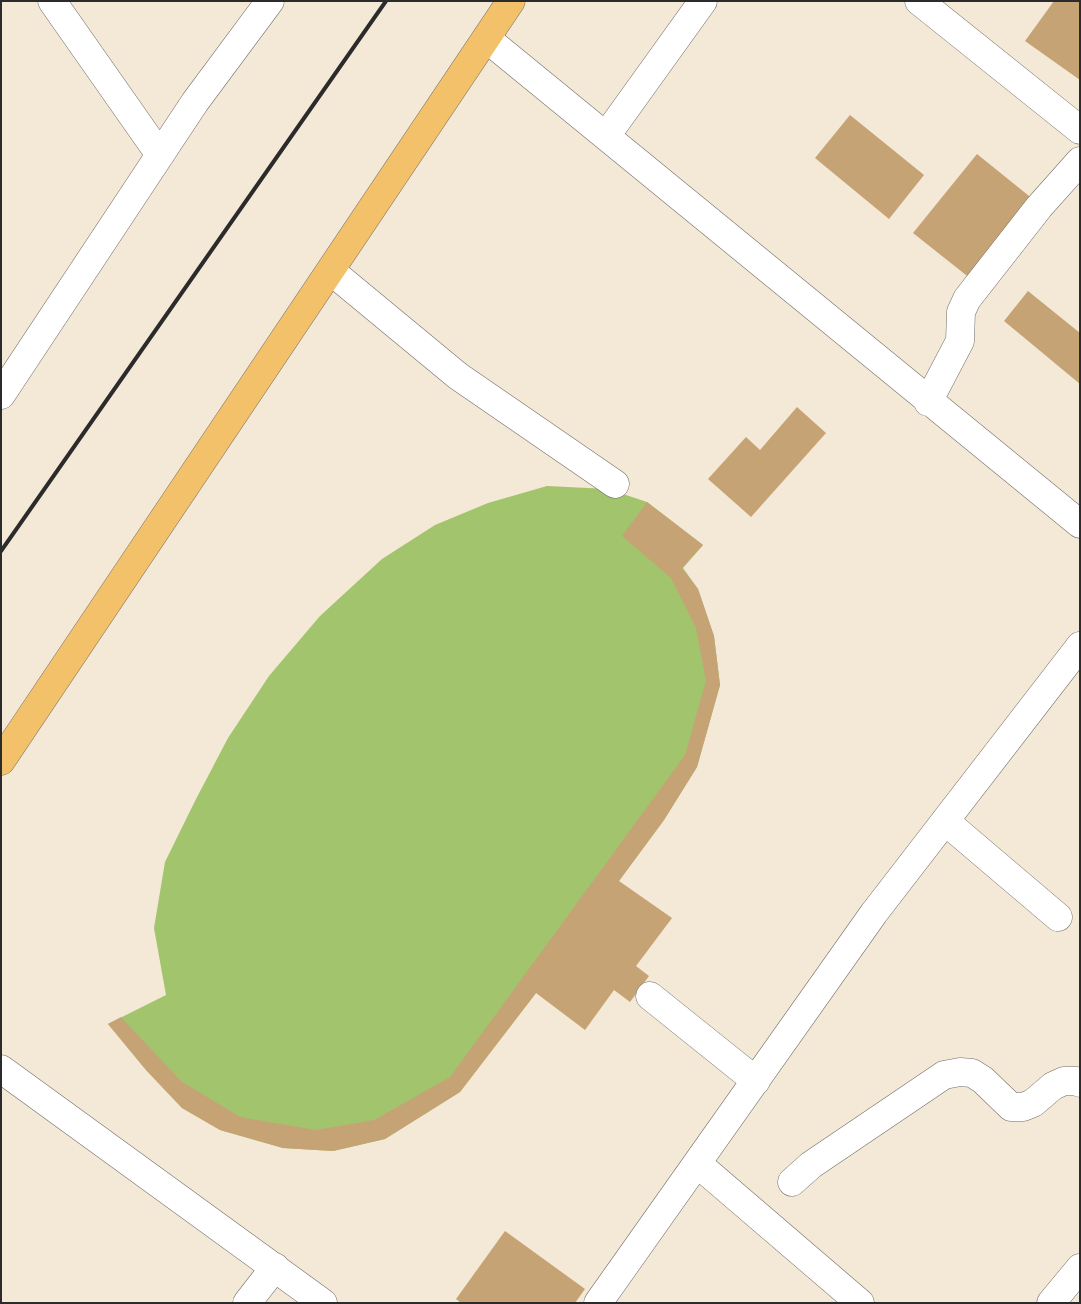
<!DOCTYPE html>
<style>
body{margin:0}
#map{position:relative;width:1081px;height:1304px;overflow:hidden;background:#f4e8d6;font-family:Sriracha,sans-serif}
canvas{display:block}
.frame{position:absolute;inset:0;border:2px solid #2b2b2b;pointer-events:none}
</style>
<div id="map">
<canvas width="1081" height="1304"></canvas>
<div class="frame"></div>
</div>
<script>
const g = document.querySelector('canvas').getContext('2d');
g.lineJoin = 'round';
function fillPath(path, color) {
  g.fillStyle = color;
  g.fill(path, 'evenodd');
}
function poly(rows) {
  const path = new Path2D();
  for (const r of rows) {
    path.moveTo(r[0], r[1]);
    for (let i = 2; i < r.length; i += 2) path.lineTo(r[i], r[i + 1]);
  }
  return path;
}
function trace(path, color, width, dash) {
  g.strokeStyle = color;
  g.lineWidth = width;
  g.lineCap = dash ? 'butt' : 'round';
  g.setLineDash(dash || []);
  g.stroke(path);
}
fillPath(poly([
 [547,486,608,489,647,502,703,545,683,568,698,589,714,636,720,685,697,767,664,820,536,993,460,1092,385,1139,333,1151,283,1148,220,1130,182,1108,146,1070,108,1024,166,995,154,928,165,862,195,801,228,738,269,676,320,616,382,559,435,525,488,503]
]), '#a2c46d');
fillPath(poly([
 [1054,1,1080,1,1080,80,1025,41],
 [850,115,924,175,889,219,815,158],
 [977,154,1034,200,971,279,913,233],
 [1028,291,1080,333,1080,384,1004,321],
 [797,407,826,433,751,517,708,479,746,437,760,450],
 [647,502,703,545,682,568,698,589,714,636,720,685,697,767,664,820,619,881,672,918,636,966,649,976,630,1002,614,990,585,1030,536,993,460,1092,385,1139,333,1151,283,1148,220,1130,182,1108,146,1070,108,1024,121,1017,181,1081,240,1117,316,1130,374,1120,450,1077,685,755,706,681,696,628,671,578,622,536],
 [505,1231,585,1289,575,1303,461,1303,456,1299]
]), '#c6a375');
const minor = poly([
 [52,1,160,155],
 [919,1,1080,130],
 [487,39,1080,524],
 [606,136,703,1],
 [331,271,458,376,615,484],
 [1,395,195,102,270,1],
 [928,402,960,341,961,312,967,299,1039,207,1080,161],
 [945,821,1058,917],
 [650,996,756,1081],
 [1,1069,323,1303],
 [698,1164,860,1303],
 [792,1182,811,1165,944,1075,960,1072,972,1073,983,1080,1011,1107,1023,1107,1033,1103,1053,1086,1064,1081,1077,1081,1080,1083],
 [247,1303,275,1267],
 [598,1303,874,913,1080,646],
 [1051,1303,1080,1268]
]);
const major = poly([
 [1,761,511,1]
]);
trace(minor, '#716d67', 29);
trace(major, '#716d67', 29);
trace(minor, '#fff', 28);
trace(major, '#f4c16b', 28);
trace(poly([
 [1,551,386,1]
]), '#2b2b2b', 4);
</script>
